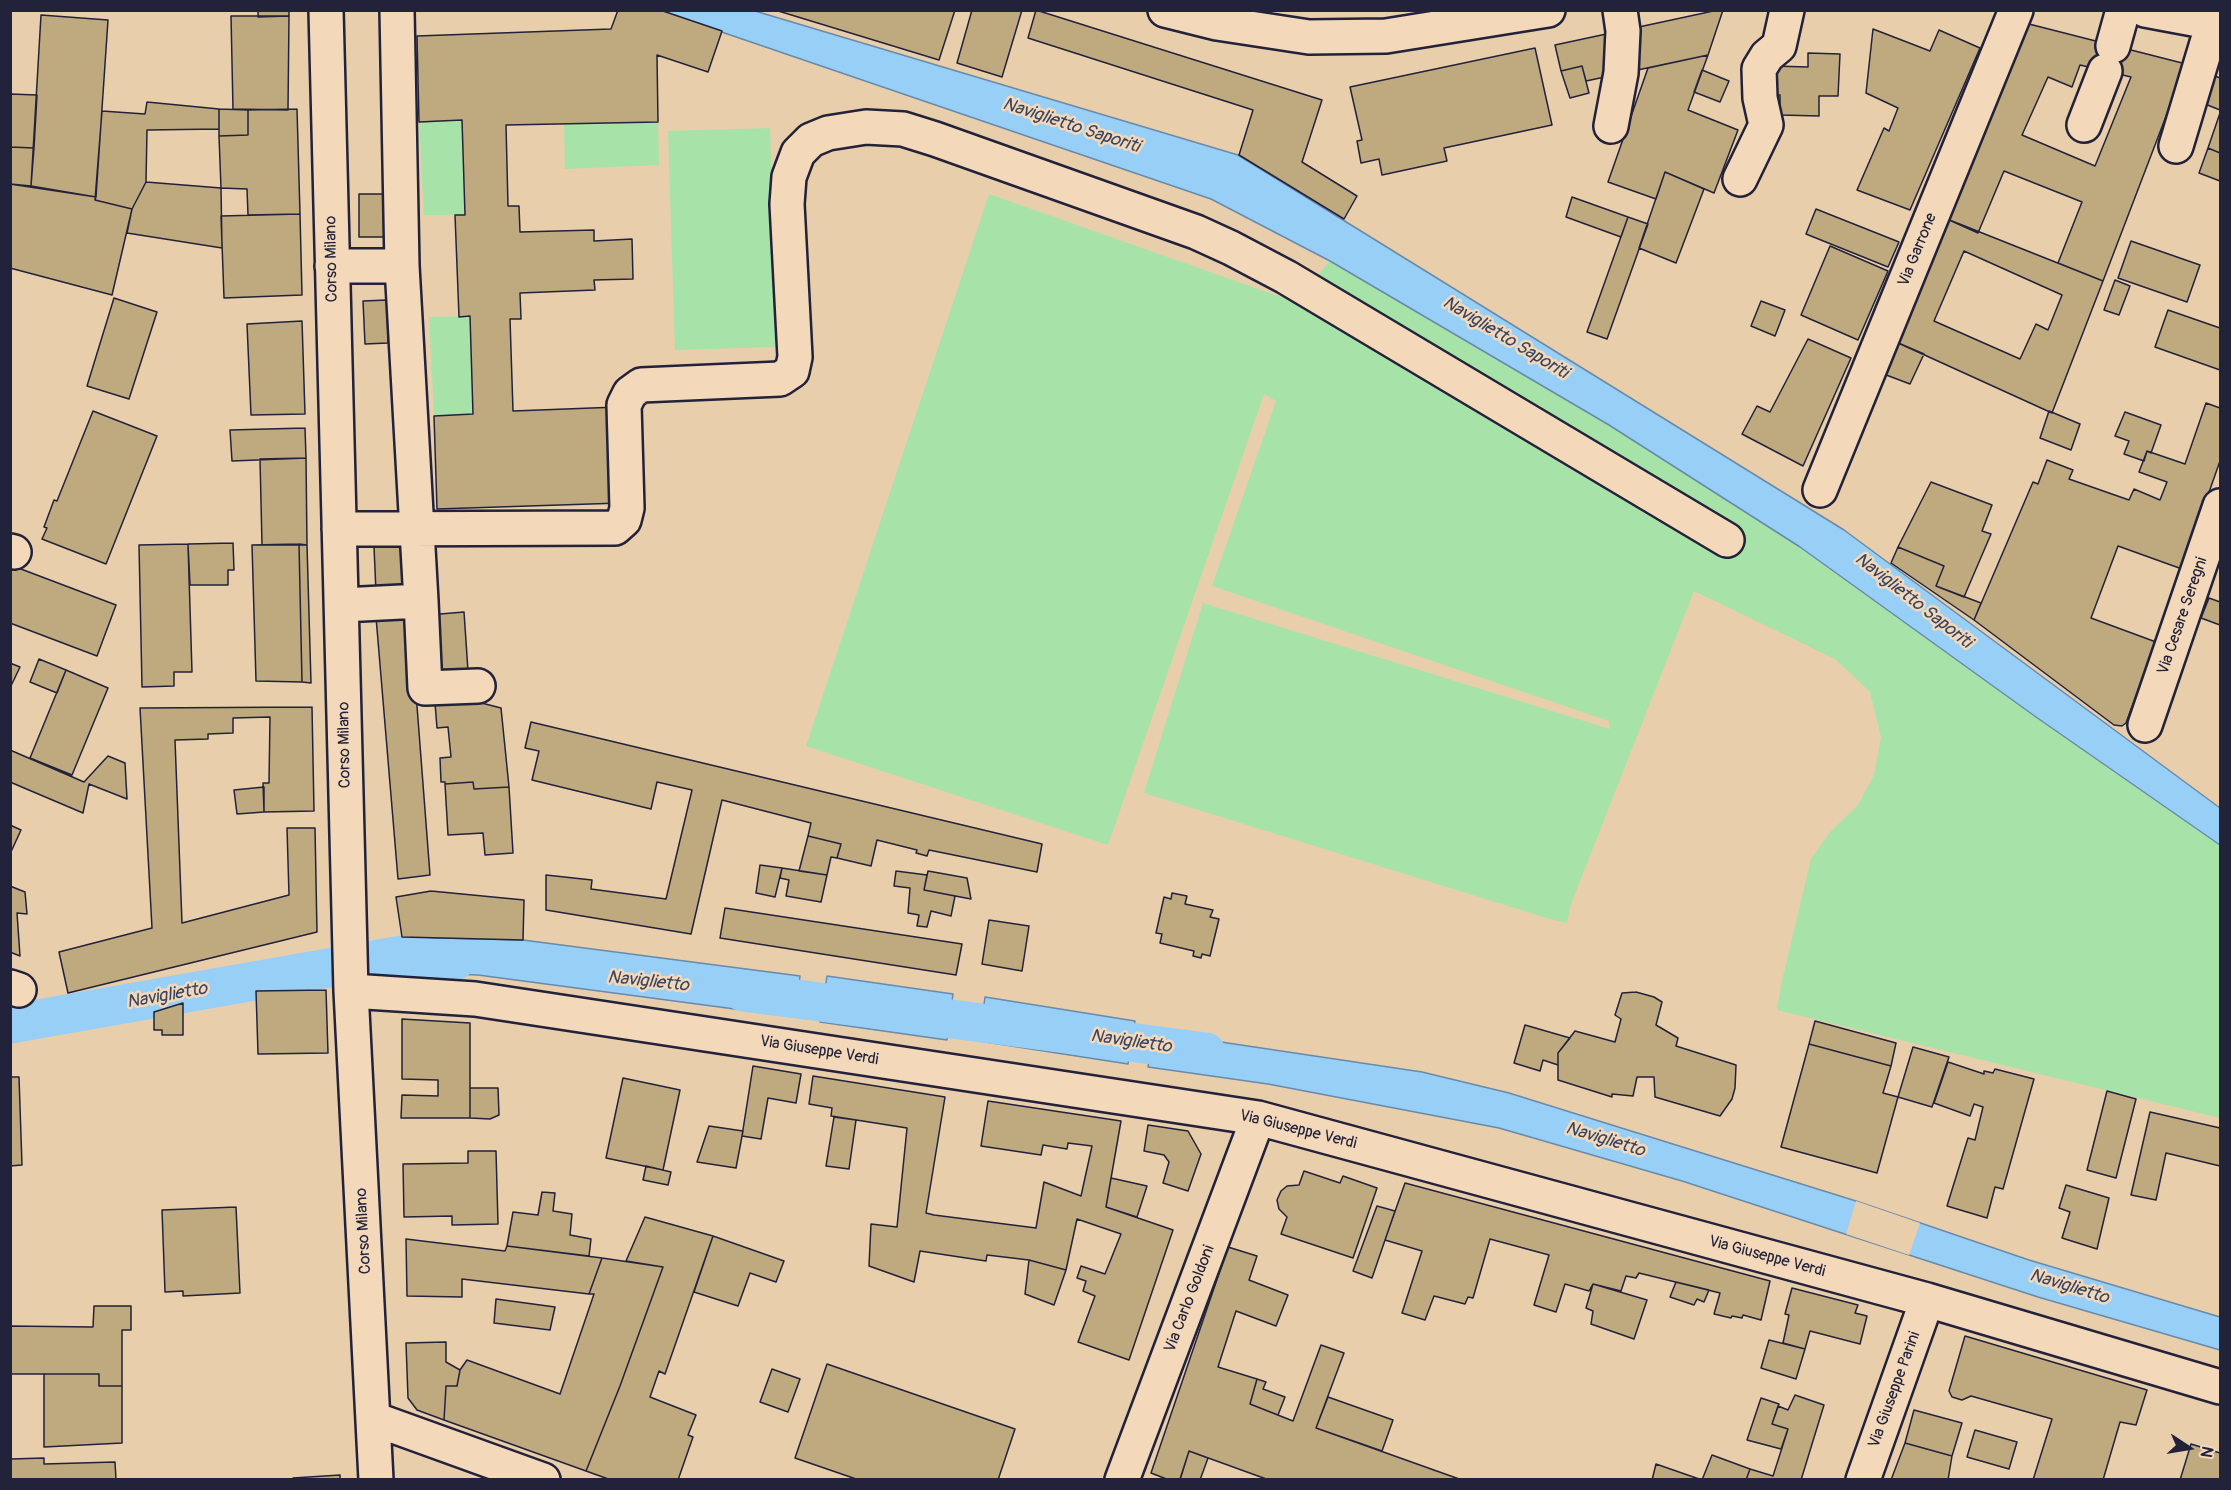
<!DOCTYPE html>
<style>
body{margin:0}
#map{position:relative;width:2231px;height:1490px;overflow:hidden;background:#e8ceab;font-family:Pangolin,sans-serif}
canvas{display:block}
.frame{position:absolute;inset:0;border:12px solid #22223b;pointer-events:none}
.north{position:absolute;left:2159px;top:1418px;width:60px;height:60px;-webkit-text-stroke:4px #f3d8ba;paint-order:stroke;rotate:102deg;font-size:16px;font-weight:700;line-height:24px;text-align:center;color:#22223b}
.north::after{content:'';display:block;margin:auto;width:21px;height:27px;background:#22223b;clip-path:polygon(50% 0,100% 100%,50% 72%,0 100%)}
</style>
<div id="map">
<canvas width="2231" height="1490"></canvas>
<div class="frame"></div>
<div class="north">N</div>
</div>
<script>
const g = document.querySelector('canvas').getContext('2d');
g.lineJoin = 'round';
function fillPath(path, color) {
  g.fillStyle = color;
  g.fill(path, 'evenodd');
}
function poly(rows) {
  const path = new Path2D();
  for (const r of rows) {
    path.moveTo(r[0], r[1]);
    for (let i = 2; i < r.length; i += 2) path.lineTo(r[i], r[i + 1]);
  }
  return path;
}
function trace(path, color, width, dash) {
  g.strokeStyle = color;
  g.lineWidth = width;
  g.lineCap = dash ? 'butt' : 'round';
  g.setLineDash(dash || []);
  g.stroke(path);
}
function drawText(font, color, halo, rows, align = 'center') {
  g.font = font + ' Pangolin,sans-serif';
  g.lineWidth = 5;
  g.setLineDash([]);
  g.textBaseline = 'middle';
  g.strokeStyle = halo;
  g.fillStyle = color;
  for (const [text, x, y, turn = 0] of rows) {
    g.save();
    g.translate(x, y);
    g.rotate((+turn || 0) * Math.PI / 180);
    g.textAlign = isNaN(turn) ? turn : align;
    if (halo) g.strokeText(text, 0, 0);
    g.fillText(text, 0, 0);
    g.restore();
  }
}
fillPath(poly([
 [462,120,465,215,424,215,419,122],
 [658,122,659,165,565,169,564,124],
 [770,128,777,347,675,350,668,131],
 [989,194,1295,302,1330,261,1609,425,1800,547,2140,790,2220,845,2220,1118,1777,1010,1781,985,1811,859,1831,831,1858,805,1874,775,1881,737,1870,692,1835,659,1694,591,1571,904,1567,923,1550,919,1144,793,1203,603,1610,729,1609,721,1212,586,1276,401,1264,394,1108,845,806,746],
 [470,316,473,414,434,416,429,317]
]), '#a7e3a8');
const water = poly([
 [660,11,755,11,1238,155,1844,530,2220,808,2220,845,2036,717,1800,547,1609,425,1330,261,1211,199,660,11],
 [402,937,523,940,800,976,795,1017,478,975,403,972,402,937],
 [827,976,953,994,947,1040,820,1022,827,976],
 [985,997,1135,1021,1128,1064,979,1041,985,997],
 [1154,1032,1422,1072,1509,1093,1856,1201,2029,1260,2220,1317,2220,1350,2038,1297,1682,1181,1499,1128,1268,1084,1148,1067,1154,1032]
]);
fillPath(water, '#97cff6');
trace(water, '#688aab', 1.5);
fillPath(poly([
 [1856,1201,1920,1223,1909,1255,1846,1234]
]), '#e8ceab');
trace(poly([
 [743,992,1206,1052],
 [10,1024,402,955,455,961]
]), '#97cff6', 39);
const building = poly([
 [258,10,289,10,289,16,258,17,258,10],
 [618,10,660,10,722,31,708,72,657,55,658,122,506,125,508,206,519,206,520,232,594,230,594,241,632,239,633,279,594,280,595,290,520,293,521,319,510,319,513,411,618,407,621,503,437,509,434,416,473,414,470,316,459,317,455,215,465,215,462,120,419,122,417,36,611,29,618,10],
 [775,10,955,10,939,60,775,10],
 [972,10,1022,10,1002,77,957,63,972,10],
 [1036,10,1322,100,1302,162,1357,196,1344,219,1239,155,1253,110,1028,38,1036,10],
 [1718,10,1723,10,1708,55,1586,81,1582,66,1561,71,1555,45,1718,10],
 [41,15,108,20,96,197,31,186,41,15],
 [231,16,289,16,288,110,233,109,231,16],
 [2029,24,2186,64,2103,281,2058,263,2082,202,2004,171,1978,233,1947,219,2029,24],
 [2080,65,2131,77,2095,166,2022,135,2048,77,2072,87,2080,65],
 [1873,29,1930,51,1939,30,1980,48,1910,210,1857,190,1884,128,1889,131,1898,108,1866,93,1873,29],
 [1535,48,1552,125,1444,148,1447,161,1382,175,1379,159,1361,163,1357,141,1362,140,1350,87,1535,48],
 [1808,53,1840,54,1838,96,1819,96,1819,116,1780,115,1780,95,1772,94,1773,66,1808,67,1808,53],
 [1708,55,1688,110,1738,130,1714,193,1665,172,1656,199,1608,182,1648,68,1708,55],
 [1582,66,1589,93,1570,98,1561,71,1582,66],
 [1702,70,1729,81,1720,102,1694,92,1702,70],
 [2210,74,2220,78,2220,110,2200,102,2210,74],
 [10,94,37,95,34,148,10,147,10,94],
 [147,102,219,109,219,129,147,130,146,182,132,209,95,200,102,111,145,114,147,102],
 [219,109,248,110,248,135,219,136,219,109],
 [297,109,300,214,248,215,247,189,221,188,219,136,248,135,248,110,297,109],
 [2220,113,2220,153,2208,148,2220,113],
 [10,147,34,148,31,186,10,184,10,147],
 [2208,148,2220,153,2220,181,2199,173,2208,148],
 [1665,172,1704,189,1676,263,1639,248,1665,172],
 [146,182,221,188,222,248,127,233,132,209,146,182],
 [10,184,96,197,95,200,132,209,112,295,10,268,10,184],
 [359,194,383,194,384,237,359,237,359,194],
 [1572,197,1628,217,1621,237,1566,217,1572,197],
 [1816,209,1899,242,1888,267,1806,234,1816,209],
 [300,214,302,295,224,298,221,216,300,214],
 [1628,217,1648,224,1607,339,1587,332,1628,217],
 [1947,219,2103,281,2052,413,1896,342,1947,219],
 [1964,251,2062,295,2048,330,2036,324,2020,359,1934,321,1964,251],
 [2131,241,2200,265,2187,302,2118,278,2131,241],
 [1830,246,1888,271,1858,340,1801,315,1830,246],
 [2115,280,2130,286,2119,315,2104,310,2115,280],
 [114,298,157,312,129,399,87,386,114,298],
 [387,300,388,343,365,344,363,301,387,300],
 [1761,301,1785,310,1775,336,1751,326,1761,301],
 [2168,310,2220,328,2220,370,2155,347,2168,310],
 [302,321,305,414,251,415,247,324,302,321],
 [1808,339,1851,358,1803,466,1742,434,1757,406,1770,412,1808,339],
 [1896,342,1924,354,1910,384,1881,373,1896,342],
 [2206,403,2220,408,2220,461,2182,569,2118,546,2091,618,2156,642,2126,723,2122,726,2114,725,1974,620,2033,482,2038,484,2047,460,2073,470,2069,479,2129,500,2134,489,2160,500,2167,482,2139,472,2147,451,2185,464,2206,403],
 [93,411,157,436,106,564,42,539,47,528,44,527,54,500,57,501,93,411],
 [2049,411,2080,424,2071,450,2040,438,2049,411],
 [2125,412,2161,425,2151,453,2147,451,2144,461,2124,454,2129,441,2115,436,2125,412],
 [305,428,306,458,232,461,230,430,305,428],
 [306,458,307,545,262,545,260,459,306,458],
 [1931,482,1992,505,1982,531,1991,534,1964,597,1936,586,1944,566,1898,547,1931,482],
 [233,543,234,570,228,570,228,585,190,585,188,544,233,543],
 [188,544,192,672,174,672,174,686,142,687,139,545,188,544],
 [299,544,302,682,256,681,252,545,299,544],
 [299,544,307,545,311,683,302,682,299,544],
 [404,545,406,590,376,592,374,547,404,545],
 [1898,547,1944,566,1936,586,1981,603,1974,620,1891,563,1898,547],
 [13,566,116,605,97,656,10,623,10,572,13,566],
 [2209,598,2220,602,2220,625,2201,618,2209,598],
 [464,612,468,671,432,673,428,615,464,612],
 [410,615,430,875,398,879,376,617,410,615],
 [39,659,66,670,57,693,30,682,39,659],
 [10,663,20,667,10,688,10,663],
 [66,670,108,688,72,775,30,758,66,670],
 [470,700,501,708,509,787,474,789,473,782,445,784,445,782,441,782,440,758,451,757,448,727,437,728,435,703,470,700],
 [312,707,314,811,264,812,263,783,269,783,270,717,233,718,233,733,208,734,208,739,175,740,182,923,289,895,287,828,315,828,317,932,68,993,59,952,152,928,140,708,312,707],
 [531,722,1042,844,1037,872,934,851,929,850,927,856,916,853,917,850,877,840,871,866,837,858,841,844,808,836,811,823,722,800,691,934,546,910,546,875,592,880,591,889,666,899,692,790,657,782,651,809,532,780,539,751,525,748,531,722],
 [10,750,84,782,108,756,125,763,127,799,89,784,83,813,10,782,10,750],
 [473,782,474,789,509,787,513,853,485,855,483,833,448,835,445,784,473,782],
 [264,787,264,812,237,814,234,790,264,787],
 [10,825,21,830,10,854,10,825],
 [808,836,841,844,837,858,831,857,827,875,799,871,808,836],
 [760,865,782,868,775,897,756,893,760,865],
 [782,868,827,875,821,902,786,896,789,880,780,878,782,868],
 [896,871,927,875,924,890,955,896,951,916,931,911,927,927,917,926,919,915,908,913,910,888,894,886,896,871],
 [928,871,967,878,971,899,924,890,928,871],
 [10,886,25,892,27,914,17,913,20,956,10,952,10,886],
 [431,891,524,900,523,940,402,937,396,897,431,891],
 [1172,893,1187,896,1185,904,1213,910,1210,917,1219,919,1210,956,1202,954,1201,958,1193,956,1194,951,1160,943,1162,934,1156,933,1164,897,1171,899,1172,893],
 [725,908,962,944,956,975,720,938,725,908],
 [989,920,1029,926,1022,971,982,964,989,920],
 [326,990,328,1053,258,1054,256,991,326,990],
 [1636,992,1654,997,1662,1002,1656,1025,1678,1038,1676,1046,1736,1065,1735,1088,1732,1099,1720,1116,1655,1097,1654,1077,1637,1077,1633,1096,1612,1094,1612,1097,1558,1080,1558,1053,1575,1031,1615,1042,1621,1019,1615,1015,1622,993,1636,992],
 [183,1003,183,1035,162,1035,162,1030,154,1030,154,1012,183,1003],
 [402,1019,470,1023,470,1118,401,1118,402,1095,438,1096,438,1080,402,1079,402,1019],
 [1815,1021,1896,1043,1891,1066,1809,1044,1815,1021],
 [1525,1025,1570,1038,1558,1053,1558,1065,1543,1060,1540,1071,1514,1063,1525,1025],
 [1809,1044,1891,1066,1883,1093,1898,1097,1877,1173,1781,1147,1809,1044],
 [1913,1047,1949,1057,1932,1107,1898,1097,1913,1047],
 [1948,1062,1984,1074,1984,1071,1993,1073,1995,1069,2034,1079,2003,1189,1995,1187,1987,1218,1947,1206,1968,1138,1975,1140,1983,1107,1974,1104,1970,1116,1934,1103,1948,1062],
 [753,1066,801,1074,796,1103,768,1098,761,1139,742,1136,753,1066],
 [813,1076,945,1097,926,1213,934,1215,1036,1228,1044,1182,1081,1196,1092,1146,1068,1143,1067,1149,1043,1145,1041,1155,981,1146,988,1101,1121,1121,1106,1207,1173,1230,1129,1360,1078,1342,1095,1296,1083,1291,1086,1281,1077,1278,1081,1266,1105,1274,1121,1234,1077,1219,1066,1270,1029,1260,987,1255,986,1261,920,1251,914,1282,869,1266,871,1224,897,1227,907,1128,831,1116,832,1108,809,1104,813,1076],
 [10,1077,19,1077,22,1165,10,1166,10,1077],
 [623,1078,680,1090,663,1170,606,1158,623,1078],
 [470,1088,498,1088,499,1115,490,1119,470,1118,470,1088],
 [2107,1091,2136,1099,2116,1178,2087,1170,2107,1091],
 [2150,1112,2220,1128,2220,1166,2166,1153,2156,1200,2131,1195,2150,1112],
 [834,1117,856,1120,849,1169,826,1166,834,1117],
 [1148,1125,1188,1131,1201,1154,1188,1191,1163,1183,1169,1162,1164,1155,1144,1151,1148,1125],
 [709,1126,743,1131,736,1168,697,1162,709,1126],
 [468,1151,496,1151,498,1224,452,1225,452,1216,404,1217,403,1164,468,1163,468,1151],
 [646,1166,671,1172,668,1185,643,1180,646,1166],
 [1304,1171,1340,1183,1343,1176,1377,1188,1353,1258,1281,1234,1287,1217,1279,1209,1277,1200,1281,1191,1287,1186,1299,1185,1304,1171],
 [1111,1178,1147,1186,1137,1217,1106,1207,1111,1178],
 [1405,1183,1770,1281,1761,1320,1743,1315,1742,1318,1732,1316,1731,1318,1714,1314,1720,1293,1639,1273,1636,1278,1626,1276,1621,1291,1593,1284,1589,1291,1565,1284,1556,1312,1534,1305,1549,1255,1490,1239,1473,1298,1468,1297,1465,1304,1434,1296,1425,1320,1402,1313,1422,1251,1385,1240,1405,1183],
 [2066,1185,2109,1198,2097,1249,2062,1238,2070,1212,2059,1208,2066,1185],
 [542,1192,555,1193,553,1211,572,1214,570,1235,591,1239,589,1256,507,1246,513,1212,538,1215,542,1192],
 [1377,1206,1395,1211,1372,1278,1353,1271,1377,1206],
 [236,1207,240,1293,183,1296,183,1291,165,1292,162,1210,236,1207],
 [645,1217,713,1236,665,1374,659,1371,650,1397,696,1415,688,1435,693,1437,678,1480,611,1480,586,1471,620,1386,663,1267,626,1261,645,1217],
 [713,1236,784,1261,776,1282,750,1273,738,1306,694,1292,713,1236],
 [406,1239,505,1251,507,1246,602,1258,589,1294,462,1279,462,1297,407,1296,406,1239],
 [1228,1247,1257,1256,1249,1280,1288,1295,1276,1326,1236,1311,1218,1367,1257,1379,1250,1404,1293,1421,1321,1345,1344,1353,1316,1428,1462,1480,1269,1480,1189,1451,1180,1480,1169,1480,1151,1473,1228,1247],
 [602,1258,663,1267,620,1386,586,1471,444,1420,446,1386,457,1386,460,1370,467,1360,560,1394,594,1294,589,1294,602,1258],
 [1029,1260,1066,1270,1054,1305,1025,1294,1029,1260],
 [1676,1282,1709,1290,1704,1302,1697,1299,1694,1305,1670,1297,1676,1282],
 [1593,1284,1647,1300,1634,1339,1591,1324,1593,1311,1586,1308,1593,1284],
 [1792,1288,1858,1305,1855,1313,1867,1316,1860,1344,1810,1331,1805,1349,1783,1343,1789,1315,1785,1314,1792,1288],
 [496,1299,555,1307,550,1330,494,1323,496,1299],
 [94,1306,131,1306,131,1330,122,1330,122,1386,99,1386,99,1374,10,1374,10,1326,93,1327,94,1306],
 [1965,1336,2147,1390,2136,1425,2120,1422,2103,1480,2033,1480,2052,1419,1971,1396,1962,1400,1952,1397,1949,1391,1965,1336],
 [1769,1340,1805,1349,1796,1379,1761,1368,1769,1340],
 [446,1342,446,1362,460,1370,457,1386,446,1386,444,1420,417,1410,408,1398,406,1343,446,1342],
 [827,1364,1015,1429,998,1480,859,1480,795,1458,827,1364],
 [772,1369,800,1379,788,1412,760,1402,772,1369],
 [44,1374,99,1374,99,1386,122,1386,122,1443,44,1447,44,1374],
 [1257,1379,1266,1382,1263,1389,1285,1397,1278,1415,1250,1404,1257,1379],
 [1795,1395,1824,1405,1801,1480,1746,1480,1750,1469,1773,1476,1788,1429,1772,1424,1778,1406,1788,1410,1795,1395],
 [1328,1397,1393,1420,1382,1451,1316,1428,1328,1397],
 [1761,1398,1779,1404,1772,1424,1788,1429,1781,1449,1747,1440,1761,1398],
 [1914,1410,1962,1423,1952,1456,1905,1443,1914,1410],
 [1975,1430,2017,1442,2009,1469,1967,1457,1975,1430],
 [1905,1443,1952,1456,1948,1480,1891,1480,1905,1443],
 [2191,1444,2220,1453,2220,1480,2180,1480,2191,1444],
 [1189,1451,1208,1458,1200,1480,1180,1479,1189,1451],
 [1712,1455,1750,1469,1746,1480,1702,1480,1712,1455],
 [44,1458,44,1464,115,1462,116,1480,10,1480,11,1459,44,1458],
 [1656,1464,1702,1480,1652,1480,1656,1464],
 [340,1475,340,1480,293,1480,293,1478,340,1475]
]);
fillPath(building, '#bfa97f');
trace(building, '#22223b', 1.5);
const minor = poly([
 [326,10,351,991,376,1480],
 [397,10,402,266,421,601],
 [1165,10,1217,23,1309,37,1386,36,1548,10],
 [2145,10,2220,24],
 [2113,46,2123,10],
 [2084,125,2105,71],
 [1611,126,1621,73,1623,31,1620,10],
 [2176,146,2213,23],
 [1740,179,1766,125,1760,98,1759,69,1767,56,1779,46,1787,10],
 [332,266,402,266],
 [1820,490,2016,10],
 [339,529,615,528,624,520,627,508,624,405,630,393,641,385,780,379,792,371,795,357,787,204,789,177,798,153,811,140,828,133,866,127,903,129,935,139,1196,232,1231,248,1286,277,1727,540],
 [10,551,14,552],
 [342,605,421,601,425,688,478,686],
 [2145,725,2220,506],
 [10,987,19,990],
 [351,991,475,999,1258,1118,1927,1300,2220,1387],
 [374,1419,543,1480],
 [1122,1480,1258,1118],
 [1863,1480,1927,1300]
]);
trace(minor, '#22223b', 38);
trace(minor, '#f3d8ba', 33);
drawText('16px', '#22223b', '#f3d8ba', [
 ["Via Garrone",1918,250,-68],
 ["Corso Milano",332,259,-91],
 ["Via Cesare Seregni",2183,616,-71],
 ["Corso Milano",345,745,-91],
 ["Via Giuseppe Verdi",819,1051,9],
 ["Via Giuseppe Verdi",1298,1130,14],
 ["Corso Milano",364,1231,-93],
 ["Via Giuseppe Verdi",1767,1257,15],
 ["Via Carlo Goldoni",1190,1299,-69],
 ["Via Giuseppe Parini",1895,1390,-70]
]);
drawText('italic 18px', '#394560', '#f3d8ba', [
 ["Naviglietto Saporiti",1071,126,18],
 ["Naviglietto Saporiti",1505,338,31],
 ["Naviglietto Saporiti",1913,601,38],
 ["Naviglietto",648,982,6],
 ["Naviglietto",167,996,-10],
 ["Naviglietto",1131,1042,8],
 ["Naviglietto",1605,1140,17],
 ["Naviglietto",2069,1287,17]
]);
</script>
